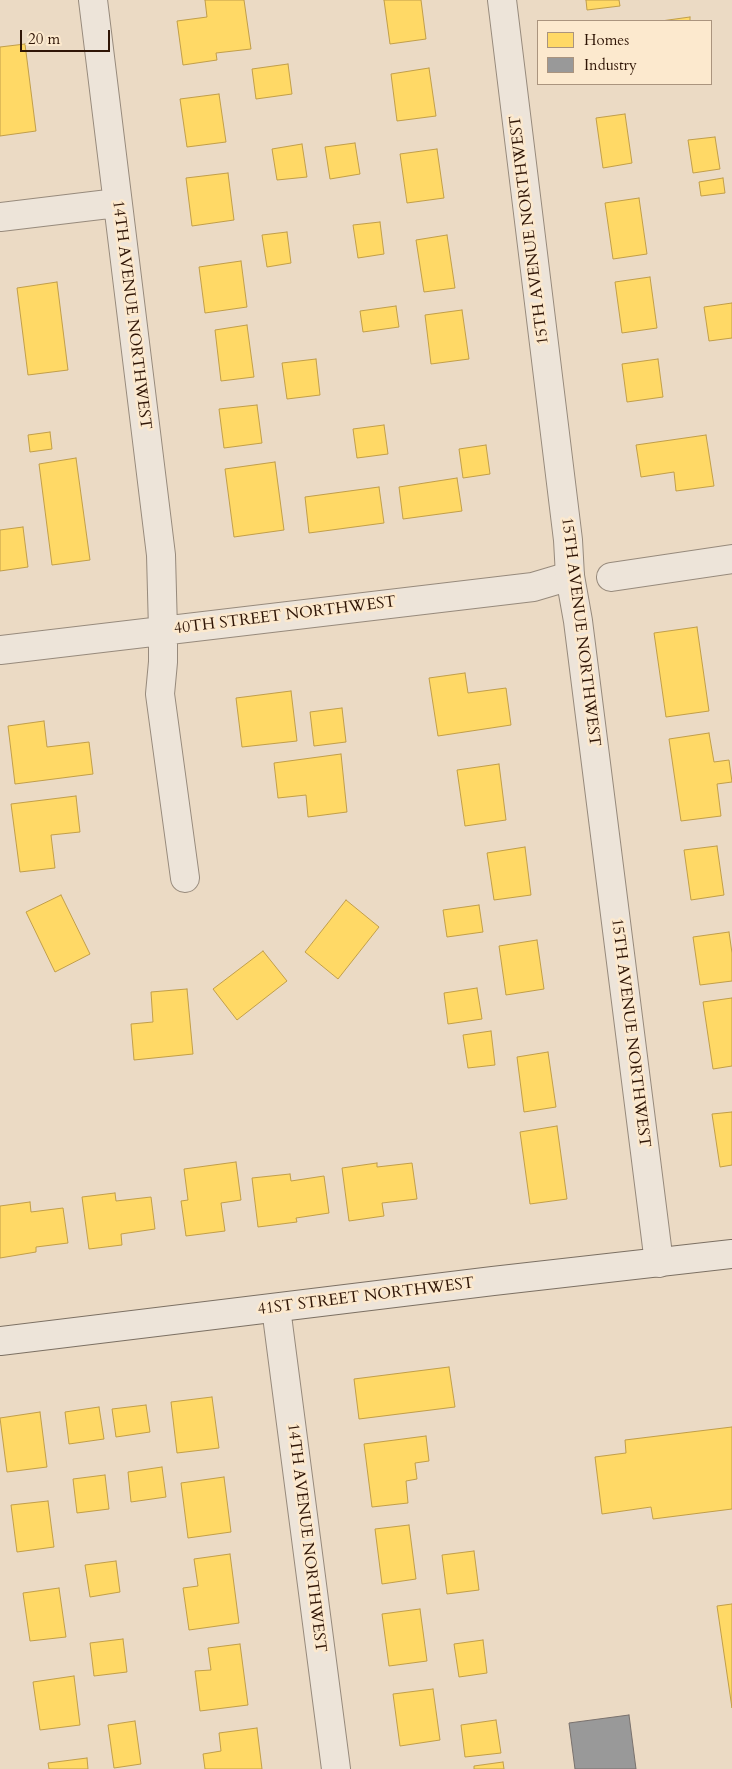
<!DOCTYPE html>
<style>
body{margin:0}
#map{position:relative;width:732px;height:1769px;overflow:hidden;background:#ebdac4;font-family:Cardo,serif}
canvas{display:block}
.legend{position:absolute;left:537px;top:20px;width:175px;height:65px;box-sizing:border-box;background:#fce9ce;border:1px solid #aa947e;margin:0;padding:6px 9px;list-style:none;font-size:15px;color:#2f1506}
.legend li{display:flex;align-items:center;gap:10px;height:25px}
.legend b{width:25px;border:1px solid #aa947e}
.scale{position:absolute;left:20px;top:30px;width:90px;height:22px;box-sizing:border-box;border:2px solid #2f1506;border-top:0;padding-left:6px;font-size:15px;line-height:18px;white-space:nowrap;color:#2f1506;-webkit-text-stroke:4px #fce9ce;paint-order:stroke}
</style>
<div id="map">
<canvas width="732" height="1769"></canvas>
<ul class="legend">
<li><b style="height:14px;background:#ffd966"></b>Homes</li>
<li><b style="height:14px;background:#999"></b>Industry</li>
</ul>
<div class="scale">20 m</div>
</div>
<script>
const g = document.querySelector('canvas').getContext('2d');
g.lineJoin = 'round';
function fillPath(path, color) {
  g.fillStyle = color;
  g.fill(path, 'evenodd');
}
function poly(rows) {
  const path = new Path2D();
  for (const r of rows) {
    path.moveTo(r[0], r[1]);
    for (let i = 2; i < r.length; i += 2) path.lineTo(r[i], r[i + 1]);
  }
  return path;
}
function trace(path, color, width, dash) {
  g.strokeStyle = color;
  g.lineWidth = width;
  g.lineCap = dash ? 'butt' : 'round';
  g.setLineDash(dash || []);
  g.stroke(path);
}
function drawText(font, color, halo, rows, align = 'center') {
  g.font = font + ' Cardo,serif';
  g.lineWidth = 5;
  g.setLineDash([]);
  g.textBaseline = 'middle';
  g.strokeStyle = halo;
  g.fillStyle = color;
  for (const [text, x, y, turn = 0] of rows) {
    g.save();
    g.translate(x, y);
    g.rotate((+turn || 0) * Math.PI / 180);
    g.textAlign = isNaN(turn) ? turn : align;
    if (halo) g.strokeText(text, 0, 0);
    g.fillText(text, 0, 0);
    g.restore();
  }
}
const homes = poly([
 [205,0,244,0,251,49,216,53,217,60,183,65,177,21,207,17,205,0],
 [384,0,421,0,426,39,390,44,384,0],
 [586,0,619,0,620,6,587,10,586,0],
 [690,17,690,21,661,21,690,17],
 [25,44,36,131,0,136,0,47,25,44],
 [288,64,292,94,256,99,252,69,288,64],
 [429,68,436,116,397,121,391,74,429,68],
 [219,94,226,142,187,147,180,99,219,94],
 [625,114,632,163,603,168,596,118,625,114],
 [715,137,720,169,693,173,688,140,715,137],
 [355,143,360,174,330,179,325,147,355,143],
 [302,144,307,177,277,180,272,149,302,144],
 [437,149,444,198,407,203,400,154,437,149],
 [228,173,234,220,192,226,186,178,228,173],
 [723,178,725,193,701,196,699,182,723,178],
 [639,198,647,254,613,259,605,203,639,198],
 [380,222,384,254,358,258,353,225,380,222],
 [287,232,291,263,267,267,262,235,287,232],
 [447,235,455,288,424,292,416,240,447,235],
 [241,261,247,307,205,313,199,267,241,261],
 [650,277,657,328,622,333,615,282,650,277],
 [57,282,68,370,28,375,17,288,57,282],
 [732,303,732,338,709,341,704,307,732,303],
 [396,306,399,327,363,332,360,311,396,306],
 [462,310,469,359,431,364,425,315,462,310],
 [247,325,254,377,221,381,215,330,247,325],
 [316,359,320,395,287,399,282,363,316,359],
 [658,359,663,397,627,402,622,364,658,359],
 [257,405,262,443,224,448,219,409,257,405],
 [384,425,388,454,357,458,353,429,384,425],
 [50,432,52,449,30,452,28,435,50,432],
 [706,435,714,486,676,491,674,472,641,477,636,445,706,435],
 [486,445,490,474,463,478,459,449,486,445],
 [76,458,90,560,52,565,39,464,76,458],
 [275,462,284,530,234,537,225,469,275,462],
 [457,478,462,511,403,519,399,487,457,478],
 [379,487,384,523,309,533,305,497,379,487],
 [23,527,28,567,0,571,0,530,23,527],
 [697,627,709,711,666,717,654,633,697,627],
 [465,673,468,693,506,688,511,725,438,736,429,678,465,673],
 [291,691,297,741,242,747,236,698,291,691],
 [342,708,346,742,314,746,310,712,342,708],
 [44,721,47,747,89,742,93,774,15,784,8,726,44,721],
 [709,733,714,762,729,760,732,782,717,784,721,816,681,821,669,739,709,733],
 [341,754,347,812,308,817,306,795,278,798,274,763,341,754],
 [499,764,506,820,465,826,457,770,499,764],
 [76,796,80,832,51,835,55,868,20,872,11,804,76,796],
 [717,846,724,895,691,900,684,850,717,846],
 [525,847,531,895,494,900,487,853,525,847],
 [61,895,90,954,55,972,26,912,61,895],
 [346,900,379,927,338,979,305,952,346,900],
 [479,905,483,932,447,937,443,910,479,905],
 [729,932,732,953,732,981,700,985,693,937,729,932],
 [537,940,544,989,506,995,499,946,537,940],
 [263,951,287,981,237,1020,213,989,263,951],
 [477,988,482,1019,448,1024,444,993,477,988],
 [187,989,193,1054,134,1060,131,1024,153,1022,151,992,187,989],
 [732,998,732,1066,713,1069,703,1002,732,998],
 [491,1031,495,1065,468,1068,463,1035,491,1031],
 [548,1052,556,1107,524,1112,517,1057,548,1052],
 [732,1112,732,1165,720,1167,712,1114,732,1112],
 [557,1126,567,1199,530,1204,520,1132,557,1126],
 [236,1162,241,1200,221,1203,225,1231,186,1236,181,1201,188,1200,184,1169,236,1162],
 [377,1163,377,1167,412,1163,417,1199,382,1203,384,1216,349,1221,342,1168,377,1163],
 [290,1174,291,1181,324,1176,329,1213,296,1218,297,1222,258,1227,252,1178,290,1174],
 [115,1193,116,1201,151,1197,155,1229,121,1234,122,1245,89,1249,82,1197,115,1193],
 [30,1202,31,1212,63,1208,68,1243,36,1247,36,1252,0,1258,0,1206,30,1202],
 [449,1367,455,1407,359,1419,354,1379,449,1367],
 [212,1397,219,1448,177,1453,171,1402,212,1397],
 [146,1405,150,1432,116,1437,112,1409,146,1405],
 [99,1407,104,1439,69,1444,65,1412,99,1407],
 [40,1412,47,1467,7,1472,0,1418,40,1412],
 [732,1427,732,1509,653,1519,651,1507,602,1514,595,1457,626,1453,625,1440,732,1427],
 [426,1436,429,1461,415,1463,417,1479,406,1481,408,1503,372,1507,364,1444,426,1436],
 [162,1467,166,1497,131,1502,128,1472,162,1467],
 [105,1475,109,1509,77,1513,73,1479,105,1475],
 [224,1477,231,1532,188,1538,181,1483,224,1477],
 [48,1501,54,1547,17,1552,11,1505,48,1501],
 [409,1525,416,1579,382,1584,375,1529,409,1525],
 [474,1551,479,1590,447,1594,442,1555,474,1551],
 [230,1554,239,1623,189,1630,183,1588,198,1586,194,1559,230,1554],
 [116,1561,120,1592,90,1597,85,1565,116,1561],
 [59,1588,66,1637,30,1641,23,1593,59,1588],
 [732,1604,732,1708,717,1606,732,1604],
 [420,1609,427,1661,389,1666,382,1614,420,1609],
 [123,1639,127,1672,94,1676,90,1643,123,1639],
 [483,1640,487,1673,459,1677,454,1644,483,1640],
 [240,1644,248,1705,200,1711,195,1671,211,1670,208,1648,240,1644],
 [74,1676,80,1725,40,1730,33,1682,74,1676],
 [433,1689,440,1740,400,1746,393,1694,433,1689],
 [496,1720,501,1753,465,1757,461,1725,496,1720],
 [135,1721,141,1764,114,1768,108,1725,135,1721],
 [257,1728,262,1769,205,1769,203,1754,221,1751,219,1733,257,1728],
 [87,1758,88,1769,49,1769,48,1763,87,1758],
 [503,1762,504,1769,474,1769,474,1766,503,1762]
]);
fillPath(homes, '#ffd966');
trace(homes, '#c19e49', 1);
const industry = poly([
 [629,1715,636,1769,575,1769,569,1723,629,1715]
]);
fillPath(industry, '#999');
trace(industry, '#79716d', 1);
const minor = poly([
 [93,0,161,555,163,630,163,662,160,694,185,878],
 [0,217,117,203],
 [611,577,732,559],
 [0,650,533,587,570,576],
 [276,1308,336,1769]
]);
const tertiary = poly([
 [502,0,568,540,570,576,578,621,659,1263]
]);
const secondary = poly([
 [0,1341,493,1281,732,1254]
]);
trace(minor, '#978a7c', 30);
trace(tertiary, '#978a7c', 30);
trace(secondary, '#7c7063', 30);
trace(minor, '#ede4d9', 28);
trace(tertiary, '#ede4d9', 28);
trace(secondary, '#ede4d9', 28);
drawText('16px', '#2f1506', '#fce9ce', [
 ["15TH AVENUE NORTHWEST",530,230,-97],
 ["14TH AVENUE NORTHWEST",131,315,83],
 ["40TH STREET NORTHWEST",285,616,-7],
 ["15TH AVENUE NORTHWEST",580,632,83],
 ["15TH AVENUE NORTHWEST",630,1033,83],
 ["41ST STREET NORTHWEST",366,1297,-7],
 ["14TH AVENUE NORTHWEST",306,1538,83]
]);
</script>
